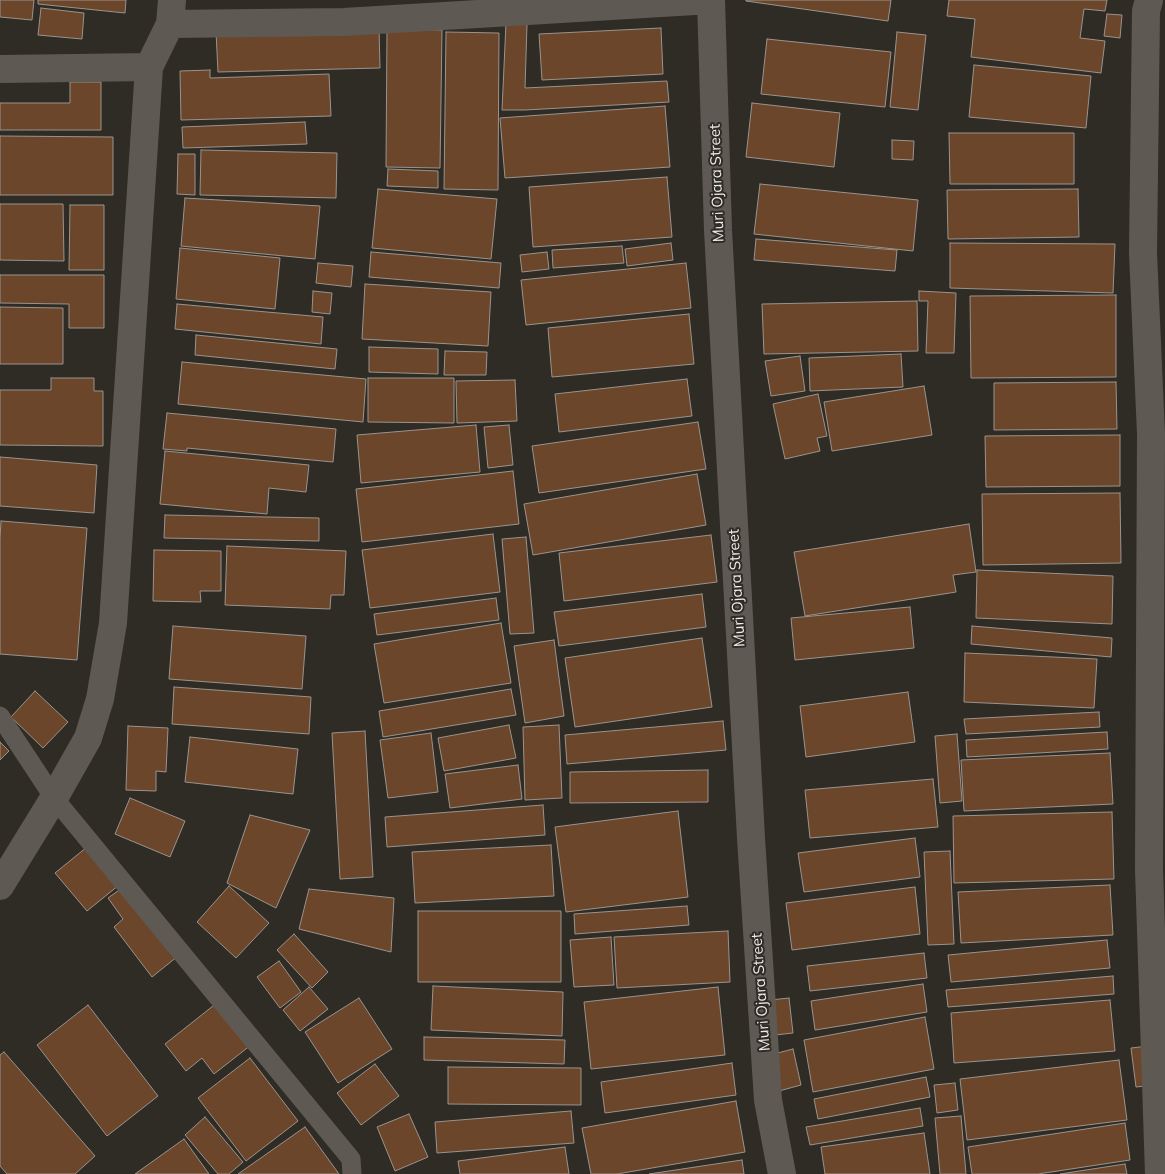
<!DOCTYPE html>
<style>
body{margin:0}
canvas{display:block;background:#2f2b25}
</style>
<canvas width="1165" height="1174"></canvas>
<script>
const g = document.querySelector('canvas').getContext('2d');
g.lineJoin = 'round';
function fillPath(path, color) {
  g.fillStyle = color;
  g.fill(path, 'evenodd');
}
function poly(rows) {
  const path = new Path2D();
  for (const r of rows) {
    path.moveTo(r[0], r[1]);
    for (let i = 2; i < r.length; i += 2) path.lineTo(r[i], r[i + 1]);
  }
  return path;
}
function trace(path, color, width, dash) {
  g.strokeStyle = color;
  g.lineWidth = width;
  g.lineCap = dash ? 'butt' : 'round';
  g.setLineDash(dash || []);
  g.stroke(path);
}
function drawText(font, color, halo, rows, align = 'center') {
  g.font = font + ' Mulish,sans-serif';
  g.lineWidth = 4;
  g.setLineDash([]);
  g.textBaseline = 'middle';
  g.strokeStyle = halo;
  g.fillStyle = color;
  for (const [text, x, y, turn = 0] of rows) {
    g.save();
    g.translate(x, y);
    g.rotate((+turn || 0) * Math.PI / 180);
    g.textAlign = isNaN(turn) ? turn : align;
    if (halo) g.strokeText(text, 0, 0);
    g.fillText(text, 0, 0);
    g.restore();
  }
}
const building = poly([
 [0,0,34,0,32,20,0,17,0,0],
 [38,0,126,0,125,13,38,4,38,0],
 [746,0,891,0,888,21,746,1,746,0],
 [949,0,1107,0,1105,11,1084,9,1080,38,1105,41,1101,73,971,57,975,19,947,16,949,0],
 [41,8,84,13,82,39,38,35,41,8],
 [1107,14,1122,15,1120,38,1104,36,1107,14],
 [506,23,527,24,525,88,667,81,669,102,525,110,502,110,506,23],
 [379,28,380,68,218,72,216,32,379,28],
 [661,28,663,74,542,80,539,34,661,28],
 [387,29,442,30,440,168,386,167,387,29],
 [446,32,499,33,498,190,444,189,446,32],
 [897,32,926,35,918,110,890,107,897,32],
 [767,39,891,52,885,107,761,94,767,39],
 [974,65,1091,76,1086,128,969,117,974,65],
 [210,70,210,78,329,74,331,116,181,120,180,71,210,70],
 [70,82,101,82,101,130,0,130,0,103,70,103,70,82],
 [752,103,840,113,834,167,746,157,752,103],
 [665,106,670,167,505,178,500,118,665,106],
 [305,122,307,144,183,148,182,127,305,122],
 [949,133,1074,133,1074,184,950,184,949,133],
 [0,136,113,137,113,195,0,195,0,136],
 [892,140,914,141,913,160,892,159,892,140],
 [201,150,337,153,336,198,200,195,201,150],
 [178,154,195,154,195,195,177,194,178,154],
 [388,169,438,171,438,188,387,186,388,169],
 [667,177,672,237,533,247,529,187,667,177],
 [760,184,918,200,913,251,754,234,760,184],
 [378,189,497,199,491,259,372,248,378,189],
 [1078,189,1079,237,948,239,947,190,1078,189],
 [185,198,320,206,315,259,181,246,185,198],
 [0,204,63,204,64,261,0,260,0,204],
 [70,205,104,205,104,270,69,270,70,205],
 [756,239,897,250,895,271,754,260,756,239],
 [671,243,673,260,627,266,625,249,671,243],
 [950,243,1115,244,1113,293,950,288,950,243],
 [622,246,624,263,553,268,552,250,622,246],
 [180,248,280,258,275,309,176,299,180,248],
 [371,252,501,263,499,288,369,277,371,252],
 [547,252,549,269,522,272,520,255,547,252],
 [318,263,353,266,351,287,316,283,318,263],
 [686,263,691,308,526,325,521,280,686,263],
 [0,275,104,275,104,328,69,328,69,304,0,303,0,275],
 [365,284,491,292,488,346,362,339,365,284],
 [313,291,332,293,330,314,312,312,313,291],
 [919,291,956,293,954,353,926,353,928,301,919,301,919,291],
 [1116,295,1116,377,971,378,970,296,1116,295],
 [917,301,918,351,764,354,762,304,917,301],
 [177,304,323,317,321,344,175,329,177,304],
 [0,307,63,308,63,364,0,364,0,307],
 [689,314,694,364,552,377,548,328,689,314],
 [196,335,337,349,335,369,195,355,196,335],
 [369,347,438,349,438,374,369,372,369,347],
 [445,351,487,352,486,375,444,375,445,351],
 [901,354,903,387,810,391,809,358,901,354],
 [800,356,805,391,771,396,765,361,800,356],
 [182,362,366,379,363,422,178,404,182,362],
 [51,378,94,378,94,391,103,391,103,446,0,445,0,390,51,390,51,378],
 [368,378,454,378,454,423,368,422,368,378],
 [687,379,692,416,559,432,555,394,687,379],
 [515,380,517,421,457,423,456,381,515,380],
 [1116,382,1117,429,994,430,994,383,1116,382],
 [924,386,932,435,832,451,824,402,924,386],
 [818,394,827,436,817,438,820,451,785,459,773,404,818,394],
 [167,413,336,429,333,462,187,448,187,451,163,449,167,413],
 [698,422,706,469,539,493,532,446,698,422],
 [476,425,480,472,361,483,357,435,476,425],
 [509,425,513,465,488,468,484,427,509,425],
 [1120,435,1120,486,986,487,985,436,1120,435],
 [165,451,309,465,306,492,269,488,267,514,160,504,165,451],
 [0,457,97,465,94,513,0,506,0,457],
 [513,471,519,524,362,542,356,489,513,471],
 [697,474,706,525,533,555,524,504,697,474],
 [1120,493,1121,563,983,565,982,494,1120,493],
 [165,515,319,518,319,541,164,538,165,515],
 [1,521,87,528,77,660,0,654,0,539,1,521],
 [969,524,976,572,953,575,956,592,805,616,794,552,969,524],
 [493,534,500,592,370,608,362,550,493,534],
 [711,535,717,582,564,601,559,553,711,535],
 [526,537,534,633,510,634,502,539,526,537],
 [227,546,346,551,344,595,331,595,330,609,225,605,227,546],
 [154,550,221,551,221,591,200,591,201,602,153,601,154,550],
 [977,570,1113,576,1112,624,976,618,977,570],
 [702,594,706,627,559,646,554,612,702,594],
 [496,598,499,620,377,635,374,614,496,598],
 [910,607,914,648,795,660,791,618,910,607],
 [501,623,511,683,384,703,374,644,501,623],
 [173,626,306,636,302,689,169,679,173,626],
 [972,626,1112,638,1111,657,971,644,972,626],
 [702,638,712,707,575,727,565,658,702,638],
 [554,640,564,716,525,723,514,646,554,640],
 [965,653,1097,659,1094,708,964,702,965,653],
 [174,687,311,697,309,734,172,724,174,687],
 [511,689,516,715,383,737,379,711,511,689],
 [35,691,68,722,43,748,11,717,35,691],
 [908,692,915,742,806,757,800,706,908,692],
 [1099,712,1100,727,966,734,964,719,1099,712],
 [723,721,726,750,567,764,565,735,723,721],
 [509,725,516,758,444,771,438,738,509,725],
 [559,725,562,798,525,800,523,727,559,725],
 [128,726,168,728,166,772,156,771,156,791,126,790,128,726],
 [365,731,373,877,340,879,332,733,365,731],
 [1107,732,1108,749,967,757,966,740,1107,732],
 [431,733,438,792,388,798,380,740,431,733],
 [957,734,962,801,940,803,935,736,957,734],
 [190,737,298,749,293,794,185,782,190,737],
 [0,742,9,751,0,760,0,742],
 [1110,753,1113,804,964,811,961,760,1110,753],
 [518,765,522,799,450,808,445,774,518,765],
 [708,770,708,802,570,803,570,772,708,770],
 [933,779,938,827,810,838,805,790,933,779],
 [130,798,185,821,170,857,115,834,130,798],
 [543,805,545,835,387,847,385,817,543,805],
 [678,811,688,897,566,912,555,827,678,811],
 [1112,812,1114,879,954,883,953,816,1112,812],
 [250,815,310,830,276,908,227,883,250,815],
 [915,838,920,877,804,892,798,853,915,838],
 [551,845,554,896,415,903,412,852,551,845],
 [87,847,119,885,87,911,55,873,87,847],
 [950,851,954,944,928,945,924,852,950,851],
 [1110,885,1113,935,961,943,958,892,1110,885],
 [125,886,178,956,152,977,114,927,123,919,108,898,125,886],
 [229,886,269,923,236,958,197,922,229,886],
 [915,887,920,934,792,950,786,903,915,887],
 [309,889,394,898,391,952,299,929,309,889],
 [687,906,689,925,575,934,574,914,687,906],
 [418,911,561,911,561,982,418,982,418,911],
 [728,931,730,982,617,988,614,937,728,931],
 [294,934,328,972,312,988,277,950,294,934],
 [611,937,614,985,574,987,570,940,611,937],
 [1107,940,1110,968,951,982,948,955,1107,940],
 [924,953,927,978,810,991,807,966,924,953],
 [279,961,301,992,280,1008,257,977,279,961],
 [1113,976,1114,994,948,1007,946,990,1113,976],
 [923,984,927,1012,815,1030,811,1001,923,984],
 [433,986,563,992,562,1036,431,1030,433,986],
 [309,987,328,1009,300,1031,283,1010,309,987],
 [718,987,725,1055,591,1069,584,1002,718,987],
 [359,998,392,1049,338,1083,305,1032,359,998],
 [789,998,793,1033,775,1035,770,1000,789,998],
 [1110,1000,1115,1051,954,1063,951,1013,1110,1000],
 [218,1002,251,1045,214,1074,202,1058,186,1071,165,1044,218,1002],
 [88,1005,158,1096,107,1136,37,1045,88,1005],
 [925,1017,934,1069,813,1092,804,1040,925,1017],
 [424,1037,565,1040,564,1064,424,1060,424,1037],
 [1149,1046,1155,1085,1136,1087,1131,1048,1149,1046],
 [793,1049,801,1085,779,1091,770,1055,793,1049],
 [4,1052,95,1156,75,1174,7,1174,0,1166,0,1055,4,1052],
 [250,1058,298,1121,246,1161,198,1098,250,1058],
 [1119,1060,1127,1120,967,1140,960,1079,1119,1060],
 [732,1063,736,1095,605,1113,601,1082,732,1063],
 [375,1064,399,1096,361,1125,337,1093,375,1064],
 [448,1067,581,1068,581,1105,448,1104,448,1067],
 [926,1077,930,1097,818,1119,814,1099,926,1077],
 [955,1083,958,1110,937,1113,934,1085,955,1083],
 [736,1101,745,1152,617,1174,591,1174,582,1128,736,1101],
 [920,1108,923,1126,810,1145,806,1127,920,1108],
 [571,1111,574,1143,437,1153,435,1122,571,1111],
 [409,1114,428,1157,395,1171,377,1127,409,1114],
 [961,1116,966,1174,940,1174,935,1118,961,1116],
 [205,1117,243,1162,229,1174,218,1174,185,1135,205,1117],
 [1125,1123,1130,1160,1038,1174,972,1174,968,1147,1125,1123],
 [305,1127,339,1174,238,1174,305,1127],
 [924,1133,930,1174,825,1174,821,1147,924,1133],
 [184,1139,209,1174,135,1174,184,1139],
 [565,1147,569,1174,460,1174,458,1161,565,1147],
 [742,1160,744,1174,649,1174,742,1160],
 [1125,1164,1127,1174,1060,1174,1125,1164]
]);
fillPath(building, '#6b462a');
trace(building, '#9a938d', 1);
trace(poly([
 [0,716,54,798,351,1159,352,1174]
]), '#5e5a53', 19);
trace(poly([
 [711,0,718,230,751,838,768,1100,782,1174],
 [1149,0,1146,11,1143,253,1151,434,1149,869,1159,1174],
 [170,24,344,22,711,0],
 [0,69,149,67],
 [0,886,54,798,88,738,100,699,113,623,149,67,170,24,172,0]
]), '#5e5a53', 28);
drawText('15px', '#eeece7', '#2f2b25', [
 ["Muri Ojara Street",717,183,-92],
 ["Muri Ojara Street",737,588,-93],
 ["Muri Ojara Street",761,992,-94]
]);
</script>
